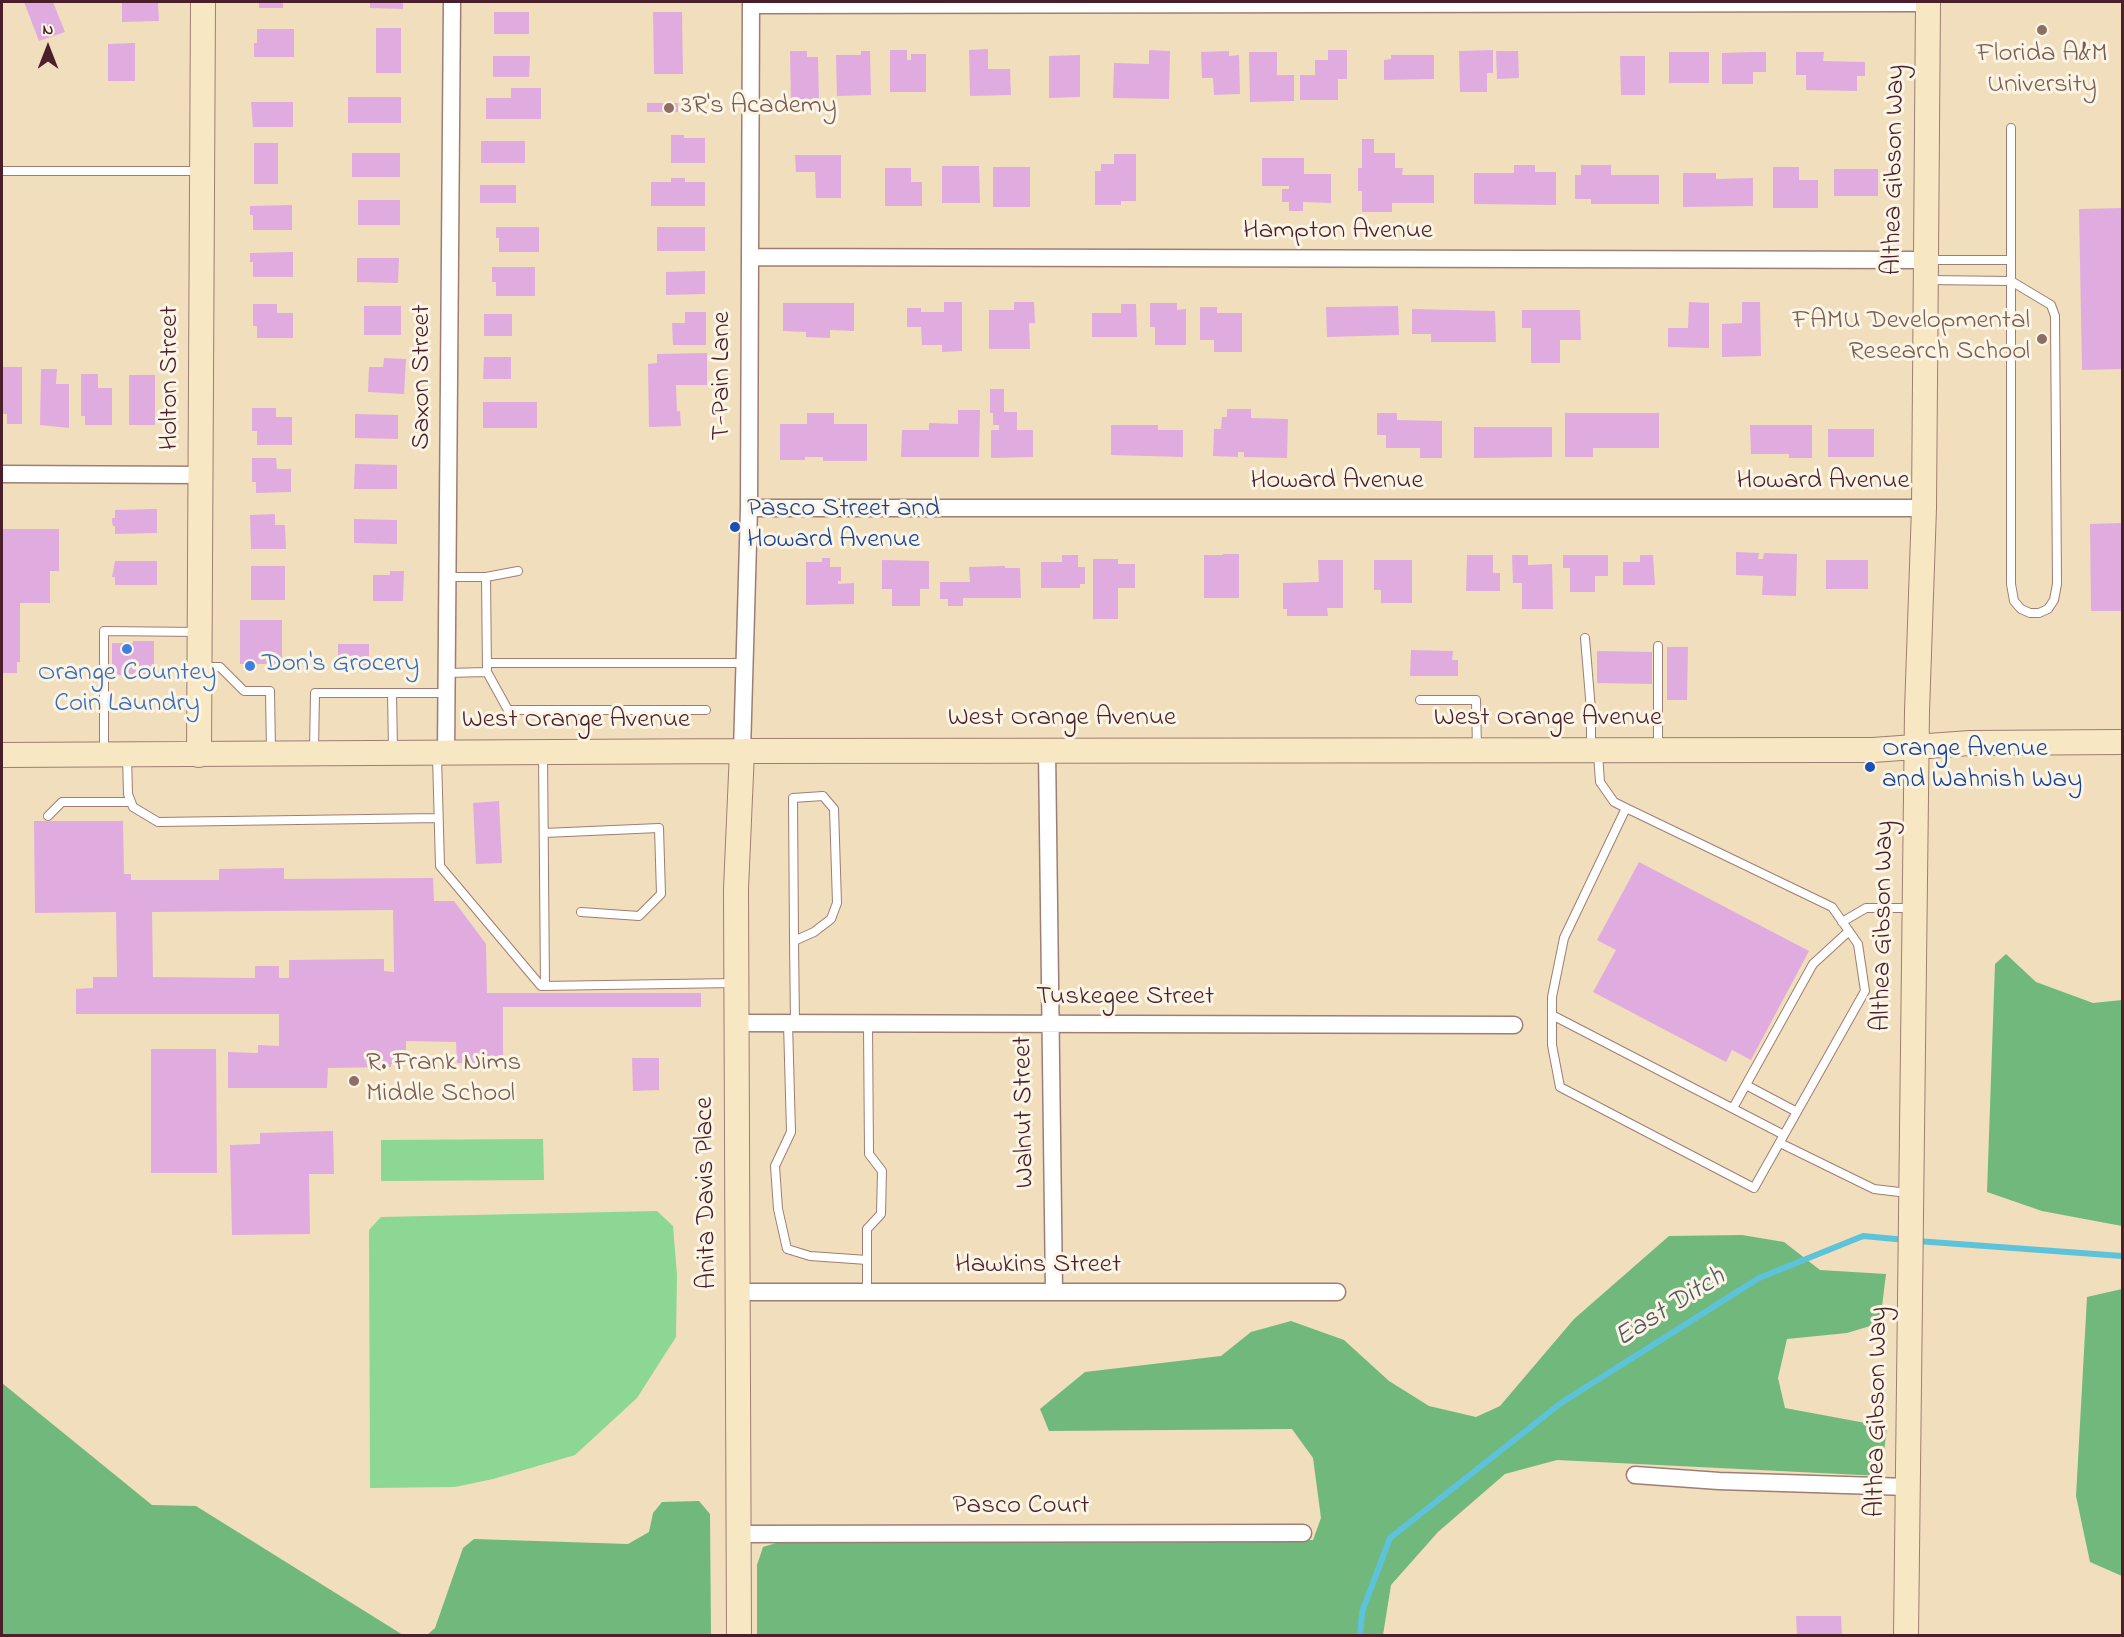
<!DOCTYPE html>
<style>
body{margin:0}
#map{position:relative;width:2124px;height:1637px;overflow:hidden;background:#f1debd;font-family:"Indie Flower",sans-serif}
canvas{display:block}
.frame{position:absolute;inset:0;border:3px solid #4a1f2b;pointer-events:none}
.north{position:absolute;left:18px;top:18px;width:60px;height:60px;-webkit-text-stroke:4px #fcf5e5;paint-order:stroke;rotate:0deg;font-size:16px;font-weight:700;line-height:24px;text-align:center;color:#4a1f2b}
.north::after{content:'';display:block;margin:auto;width:21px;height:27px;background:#4a1f2b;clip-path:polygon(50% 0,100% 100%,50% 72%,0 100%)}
</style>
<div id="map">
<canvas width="2124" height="1637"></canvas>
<div class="frame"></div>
<div class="north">N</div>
</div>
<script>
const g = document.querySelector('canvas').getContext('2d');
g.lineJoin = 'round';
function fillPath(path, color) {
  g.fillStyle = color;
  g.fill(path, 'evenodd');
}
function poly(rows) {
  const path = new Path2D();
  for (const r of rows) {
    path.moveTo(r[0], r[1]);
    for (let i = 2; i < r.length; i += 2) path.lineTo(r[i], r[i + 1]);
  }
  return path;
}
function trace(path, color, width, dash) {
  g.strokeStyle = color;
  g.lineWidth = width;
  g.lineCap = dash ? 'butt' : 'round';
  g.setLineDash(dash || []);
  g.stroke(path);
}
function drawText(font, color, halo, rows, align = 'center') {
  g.font = font + ' "Indie Flower",sans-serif';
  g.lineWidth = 6;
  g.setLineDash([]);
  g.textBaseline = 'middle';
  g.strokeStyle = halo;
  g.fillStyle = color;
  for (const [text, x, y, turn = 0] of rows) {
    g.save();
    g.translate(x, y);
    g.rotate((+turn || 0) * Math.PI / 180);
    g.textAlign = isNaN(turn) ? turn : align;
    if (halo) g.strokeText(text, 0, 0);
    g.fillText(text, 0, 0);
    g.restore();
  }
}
fillPath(poly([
 [543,1139,544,1180,381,1181,381,1140],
 [657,1211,673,1226,677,1275,676,1337,637,1398,575,1455,493,1479,455,1487,370,1488,369,1230,381,1217]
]), '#8cd793');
fillPath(poly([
 [2006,954,2036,982,2093,1003,2122,1000,2122,1226,2042,1211,1987,1192,1995,964],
 [1742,1235,1784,1242,1820,1270,1886,1274,1880,1323,1847,1333,1787,1339,1778,1378,1785,1408,1887,1427,1881,1476,1557,1460,1505,1474,1438,1532,1391,1585,1383,1635,757,1636,757,1565,763,1547,776,1543,1313,1540,1321,1518,1313,1458,1292,1429,1049,1431,1040,1409,1085,1372,1221,1356,1251,1332,1291,1321,1344,1340,1389,1381,1429,1406,1476,1417,1500,1406,1574,1319,1669,1236],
 [2122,1289,2122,1576,2090,1562,2076,1496,2087,1297],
 [2,1383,152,1505,196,1506,403,1635,2,1635],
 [699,1501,710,1514,711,1635,427,1635,435,1628,463,1548,474,1539,628,1544,649,1532,653,1513,662,1502]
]), '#71b87d');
trace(poly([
 [1917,1241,2122,1256],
 [1360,1636,1362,1612,1390,1538,1561,1403,1759,1278,1863,1236,1906,1240]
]), '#5dc3da', 6);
fillPath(poly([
 [24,2,53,2,65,32,39,41],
 [122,2,158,2,159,21,122,22],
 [259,2,283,2,283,8,259,8],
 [370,2,403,2,403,9,370,8],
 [494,12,529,12,529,34,494,34],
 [653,12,682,12,683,74,654,74],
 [376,28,401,28,401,73,376,73],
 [257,29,294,29,294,57,254,57,254,43,257,43],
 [135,43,135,81,108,81,108,44],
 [988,49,988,69,1010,69,1011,95,970,96,969,50],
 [890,50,907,50,907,60,911,60,911,54,926,54,926,92,890,92],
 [1149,50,1170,51,1169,99,1113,98,1114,63,1149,64],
 [1328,50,1347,50,1347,79,1338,79,1338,100,1300,100,1300,75,1315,75,1315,60,1328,60],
 [1493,50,1493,73,1487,73,1487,92,1460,92,1459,51],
 [790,51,807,51,807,57,818,57,819,100,791,101],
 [861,51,870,51,871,95,837,96,836,55,861,55],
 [1229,51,1229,56,1239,55,1240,94,1214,95,1213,78,1202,78,1201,52],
 [1496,51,1518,51,1519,78,1497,79],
 [1249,52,1277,52,1277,75,1294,75,1294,101,1250,102],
 [1669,52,1709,52,1709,83,1669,83],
 [1753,52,1766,52,1766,72,1753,72,1753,84,1722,84,1722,53],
 [1796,52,1824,52,1823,61,1865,62,1865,76,1857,76,1857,91,1806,90,1806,75,1796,75],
 [1080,55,1080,97,1049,98,1049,56],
 [1391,55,1434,55,1434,79,1384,80,1384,60,1391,59],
 [493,56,530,56,529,77,493,77],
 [1620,56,1645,56,1645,95,1621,95],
 [511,88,541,88,541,119,486,119,486,98,511,98],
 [348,97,401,97,401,123,348,123],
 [251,102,293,102,293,127,253,127],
 [647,103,678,103,678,112,647,112],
 [671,135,684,135,684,138,705,138,705,163,671,163],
 [1362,139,1374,139,1374,153,1395,153,1395,168,1403,168,1402,175,1434,175,1434,203,1392,203,1392,212,1362,212,1362,191,1358,191,1358,168,1362,168],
 [481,141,525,141,525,163,481,163],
 [254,143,278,143,278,184,254,184],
 [352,153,400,153,400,177,352,177],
 [1114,154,1136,154,1136,201,1121,201,1121,205,1095,205,1095,171,1101,171,1101,164,1114,164],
 [795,155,841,155,841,198,816,198,815,172,796,172],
 [1262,158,1304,158,1304,174,1331,174,1331,203,1303,202,1303,211,1289,211,1289,202,1282,202,1282,189,1289,189,1289,186,1262,186],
 [1514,165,1535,165,1535,172,1556,172,1556,205,1474,204,1474,173,1514,173],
 [1581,165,1611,165,1611,175,1659,175,1659,204,1591,204,1591,199,1575,199,1575,175,1581,175],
 [942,166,979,166,980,203,942,203],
 [993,167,1030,167,1030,207,993,207],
 [1773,167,1799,167,1799,180,1818,180,1818,208,1773,208],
 [885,168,911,168,911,182,922,182,922,206,885,206],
 [1834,169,1878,169,1878,196,1834,196],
 [1683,173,1716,173,1716,179,1753,178,1753,206,1683,207],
 [671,178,685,178,685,182,705,182,705,206,651,206,651,182,671,182],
 [480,185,516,185,516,203,480,203],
 [358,200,400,200,400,225,358,225],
 [292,205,292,230,253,230,253,215,250,215,250,206],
 [2122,208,2122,369,2082,370,2079,209],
 [496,227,539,227,539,252,499,252,499,238,496,238],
 [657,227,705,227,705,251,657,251],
 [293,252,293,277,253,277,253,262,250,262,250,253],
 [357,258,399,258,398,283,357,282],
 [492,267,535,267,535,296,496,296,496,282,492,282],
 [705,271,705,294,666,295,666,272],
 [944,302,962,302,962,351,942,352,942,345,922,345,921,327,907,327,907,308,921,308,921,312,944,312],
 [1014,302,1034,302,1035,323,1029,323,1030,349,989,349,989,310,1014,310],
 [1689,302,1709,303,1709,348,1668,347,1668,328,1688,328],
 [1742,302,1760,302,1761,356,1722,357,1722,324,1742,323],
 [783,303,854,303,854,331,830,330,830,338,806,337,806,332,783,331],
 [1150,303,1177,303,1177,310,1186,309,1186,345,1155,345,1155,327,1150,327],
 [253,304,277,304,277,313,293,313,293,338,257,338,257,326,253,326],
 [1121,304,1136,304,1137,337,1092,337,1092,313,1121,313],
 [364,306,401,306,401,335,364,335],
 [1398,306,1399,335,1327,337,1326,307],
 [1200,307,1217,307,1217,313,1242,313,1242,352,1214,352,1214,340,1200,340],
 [1412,309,1495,311,1496,342,1431,342,1431,334,1412,334],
 [1522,310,1580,310,1581,340,1560,340,1560,363,1531,363,1531,328,1522,328],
 [685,312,706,312,706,345,673,345,672,323,685,323],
 [484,314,512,314,512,336,484,336],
 [707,353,707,385,676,385,677,411,680,411,681,426,649,427,648,364,657,363,657,354],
 [484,357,511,357,511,379,483,379],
 [384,358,406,359,404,394,368,392,369,367,383,367],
 [2,367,22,367,22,424,7,424,7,414,2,414],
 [41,369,57,369,56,384,69,384,69,428,40,425],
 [81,374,98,374,98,388,112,388,112,425,85,425,85,416,81,416],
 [129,375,155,375,155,425,129,425],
 [990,389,1004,389,1004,412,1017,412,1017,430,1033,430,1033,457,991,458,991,430,999,430,999,425,993,425,993,413,990,413],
 [483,402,537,402,537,428,483,428],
 [252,408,276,408,276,417,292,417,292,445,257,445,257,431,252,431],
 [1227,409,1251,409,1251,418,1288,419,1287,458,1244,457,1244,452,1238,452,1238,457,1213,456,1214,429,1221,429,1222,417,1227,417],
 [958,410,980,410,979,457,901,457,902,430,929,430,929,423,958,424],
 [807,413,834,413,834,424,867,424,867,461,823,461,823,457,805,457,805,460,780,460,780,424,807,424],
 [1377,413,1397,413,1397,420,1442,421,1442,458,1420,458,1420,448,1386,448,1386,435,1377,435],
 [1565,413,1659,413,1659,448,1593,448,1593,457,1565,457],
 [355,414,398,415,398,439,355,438],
 [1111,425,1158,425,1158,430,1183,430,1183,457,1111,455],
 [1750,425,1812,425,1812,458,1789,458,1789,454,1751,454],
 [1474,427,1552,427,1552,457,1474,458],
 [1828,429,1874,429,1874,457,1828,457],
 [252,458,276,458,277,469,291,469,291,492,256,493,256,482,252,482],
 [355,464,397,465,397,489,354,489],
 [157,509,157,533,115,534,115,526,113,526,112,522,112,518,115,518,115,510],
 [275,514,275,525,285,525,286,549,251,549,250,515],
 [354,519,397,520,397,544,354,543],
 [2122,523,2122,611,2091,611,2090,524],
 [2,529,59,529,59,571,50,571,50,603,20,603,20,662,17,662,17,673,2,673],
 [1736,552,1759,553,1758,559,1763,559,1764,553,1797,554,1796,596,1762,595,1763,576,1736,575],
 [1223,554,1239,554,1239,598,1204,598,1204,555,1223,555],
 [1062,555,1078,555,1078,567,1085,567,1085,584,1080,584,1080,588,1041,588,1041,562,1062,562],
 [1467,555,1493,555,1493,573,1500,573,1500,591,1466,591],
 [1512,555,1528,555,1528,565,1552,564,1553,609,1522,609,1522,583,1513,583],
 [1563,555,1608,555,1608,576,1595,576,1595,592,1570,592,1570,568,1563,568],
 [1640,555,1653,555,1655,585,1623,585,1623,562,1640,562],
 [822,558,830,558,830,567,841,567,841,581,838,581,838,584,854,583,854,604,806,605,806,562,822,562],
 [1093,559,1118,559,1118,564,1135,564,1135,588,1118,588,1118,619,1093,619],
 [882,560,929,561,929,589,920,589,920,606,892,606,892,589,882,589],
 [1318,560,1343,560,1343,608,1327,608,1328,616,1287,616,1287,609,1283,609,1283,583,1319,582],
 [1374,560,1412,560,1412,603,1381,603,1381,590,1374,590],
 [1826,560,1868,560,1868,589,1826,589],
 [115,561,157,561,157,585,115,585,115,577,112,577],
 [251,566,285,566,285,600,251,600],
 [1005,566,1005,568,1020,568,1021,598,963,598,963,606,948,606,948,599,940,599,940,582,970,582,969,567],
 [390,571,404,571,403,601,373,601,373,575,390,575],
 [240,620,282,620,282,664,240,664],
 [133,641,154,641,154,675,112,675,112,643,133,643],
 [338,644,369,644,369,669,338,669],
 [1667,647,1688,647,1687,700,1667,700],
 [1411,650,1453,651,1452,660,1458,660,1458,676,1410,676],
 [1597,651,1652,652,1652,684,1597,683],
 [499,801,502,863,476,864,473,803],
 [34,821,123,821,124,874,131,874,131,880,219,880,219,869,284,868,284,879,433,878,434,901,454,901,486,944,487,993,701,993,701,1007,503,1007,503,1063,457,1063,456,1042,406,1041,406,1064,391,1064,391,1067,328,1068,327,1088,228,1088,228,1052,258,1053,258,1045,279,1046,279,1014,76,1014,76,989,93,988,93,977,117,977,116,912,35,913],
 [393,910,394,972,384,971,384,959,289,960,289,978,279,978,279,966,255,966,255,978,153,977,152,912],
 [1639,862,1809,951,1751,1060,1732,1050,1726,1062,1593,992,1616,950,1597,940],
 [151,1049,216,1049,217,1173,151,1173],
 [632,1058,659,1058,659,1090,633,1091],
 [333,1131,334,1174,309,1174,310,1234,232,1235,230,1145,260,1144,260,1133],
 [1796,1616,1841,1616,1842,1636,1797,1636]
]), '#e0acdf');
const lane = poly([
 [2,171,201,171],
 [1928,260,2011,260],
 [1928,280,2011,281,2051,305,2055,316,2057,584,2054,600,2048,609,2039,613,2030,613,2021,609,2014,601,2011,584,2011,128],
 [448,577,486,577,518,571],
 [486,577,487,672,508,710,706,710],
 [1585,638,1591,710,1591,748],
 [1658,646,1658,747],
 [487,663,746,663],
 [200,667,220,667,244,691,270,691,271,752],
 [447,673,487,672],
 [392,693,393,750],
 [1420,700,1476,700,1477,750],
 [314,750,315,693,447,693],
 [104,751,104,631,199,632],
 [1598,754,1600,782,1614,802,1626,808,1832,907,1858,944,1865,991,1754,1188,1560,1087,1552,1045,1552,997,1564,938,1626,808],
 [127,755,128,794,133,807,158,822,438,818],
 [543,755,545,986],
 [437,756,440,866,541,986,735,983],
 [48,816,62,802,131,802],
 [544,833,659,828,661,894,639,916,581,912],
 [1842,922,1866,908,1913,908],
 [794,941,814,932,831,919,837,903,834,809,823,796,793,798,794,941,795,1023],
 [1552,1015,1784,1135],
 [788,1023,791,1132,775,1166,778,1209,787,1249,810,1256,867,1260],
 [1746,1085,1797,1112],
 [1733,1108,1813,964,1849,931],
 [1780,1143,1874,1189,1908,1193],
 [867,1292,867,1229,881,1214,882,1171,869,1154,868,1024]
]);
const street = poly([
 [751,5,1928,3],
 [750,257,1925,260],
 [2,474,202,475],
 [749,508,1924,508],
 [1047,750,1054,1292],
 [742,751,749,508,751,2],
 [446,753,452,2],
 [736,1023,1514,1025],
 [739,1292,1337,1292],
 [1635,1475,1719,1481,1908,1487],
 [739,1534,1303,1533]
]);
const secondary = poly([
 [2,755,742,751,1837,750,1873,750,1970,743,2122,742],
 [199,755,203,2],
 [739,1636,736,889,742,751],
 [1906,1636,1917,711,1924,508,1928,2]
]);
trace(lane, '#9e7e74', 10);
trace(street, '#9e7e74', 19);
trace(secondary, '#9e7e74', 26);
trace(lane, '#fff', 8);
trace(street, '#fff', 16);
trace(secondary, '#f7e8c3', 24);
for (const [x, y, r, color] of [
 [2042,30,6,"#8d6e63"],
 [669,108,6,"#8d6e63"],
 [2042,339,6,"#8d6e63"],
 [735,527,6,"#1a4fb4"],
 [127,649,6,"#3f7fe0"],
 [250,666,6,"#3f7fe0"],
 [1870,767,6,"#1a4fb4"],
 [354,1081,6,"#8d6e63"]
]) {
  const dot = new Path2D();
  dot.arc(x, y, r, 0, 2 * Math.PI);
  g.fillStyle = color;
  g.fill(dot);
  trace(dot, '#fcf5e5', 2);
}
drawText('27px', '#785e54', '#fcf5e5', [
 ["Florida A&M",2042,56,"center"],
 ["University",2042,87,"center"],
 ["3R's Academy",681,108],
 ["FAMU Developmental",2030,323,"right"],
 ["Research School",2030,354,"right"],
 ["R. Frank Nims",366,1065],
 ["Middle School",366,1096]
], 'left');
drawText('27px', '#4a1f2b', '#fcf5e5', [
 ["Althea Gibson Way",1896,170,-89],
 ["Hampton Avenue",1338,233],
 ["T-Pain Lane",724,376,-90],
 ["Saxon Street",424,377,-90],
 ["Holton Street",172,378,-90],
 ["Howard Avenue",1337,483],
 ["Howard Avenue",1823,483],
 ["West Orange Avenue",1062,720],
 ["West Orange Avenue",1548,720],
 ["West Orange Avenue",576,722],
 ["Althea Gibson Way",1885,926,-89],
 ["Tuskegee Street",1125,999],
 ["Walnut Street",1026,1112,-91],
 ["Anita Davis Place",708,1193,-91],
 ["Hawkins Street",1038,1267],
 ["Althea Gibson Way",1879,1412,-89],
 ["Pasco Court",1021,1508]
]);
drawText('27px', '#164399', '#fcf5e5', [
 ["Pasco Street and",747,511],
 ["Howard Avenue",747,542],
 ["Orange Avenue",1882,751],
 ["and Wahnish Way",1882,782]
], 'left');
drawText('27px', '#366cbe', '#fcf5e5', [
 ["Don's Grocery",262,666],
 ["Orange Countey",127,675,"center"],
 ["Coin Laundry",127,706,"center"]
], 'left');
drawText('italic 28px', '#515868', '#fcf5e5', [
 ["East Ditch",1671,1309,-32]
]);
</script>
